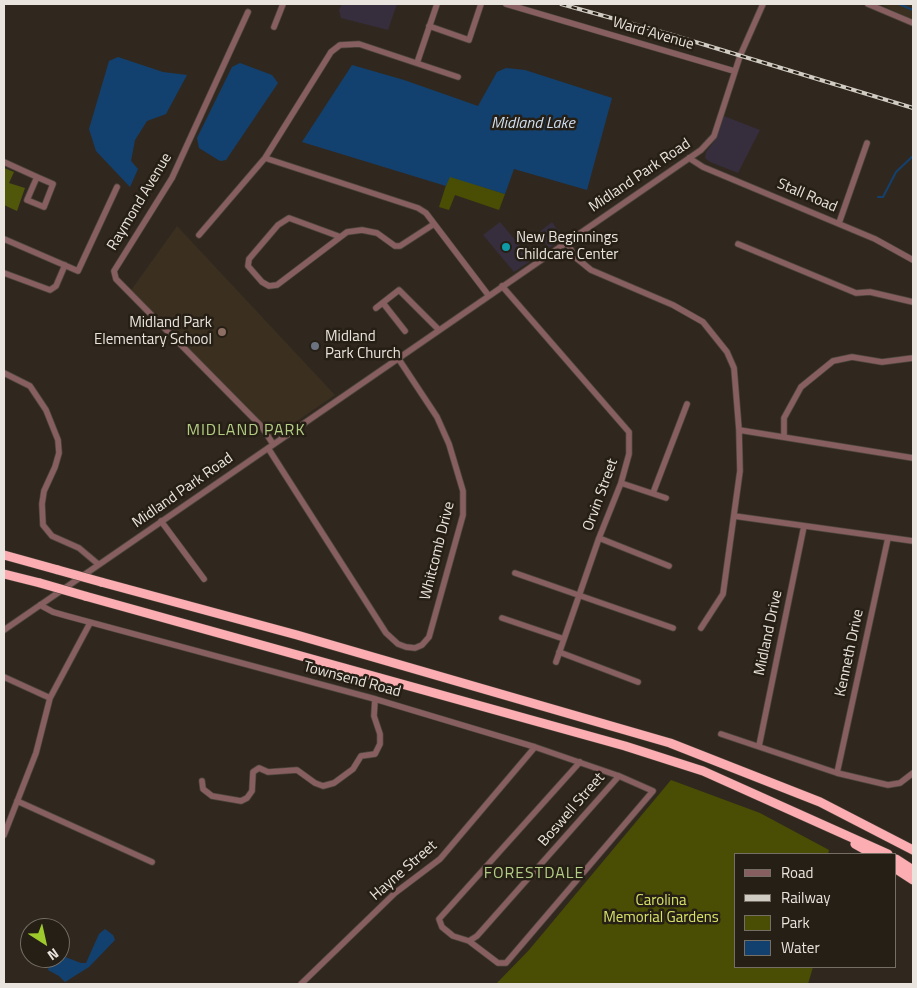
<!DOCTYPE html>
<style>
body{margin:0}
#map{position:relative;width:917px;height:988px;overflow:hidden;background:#30281f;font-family:"Titillium Web",sans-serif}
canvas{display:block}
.frame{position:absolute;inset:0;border:5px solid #e9e4dd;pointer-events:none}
.legend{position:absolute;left:734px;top:853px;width:162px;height:115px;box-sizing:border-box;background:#261f15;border:1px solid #746e65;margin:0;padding:6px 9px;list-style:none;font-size:15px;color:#e9e4dd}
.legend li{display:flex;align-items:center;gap:10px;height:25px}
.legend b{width:25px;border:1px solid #746e65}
.north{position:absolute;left:20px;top:918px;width:50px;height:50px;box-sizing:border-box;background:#261f15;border:1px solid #746e65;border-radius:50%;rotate:145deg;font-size:14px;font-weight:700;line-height:20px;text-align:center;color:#e9e4dd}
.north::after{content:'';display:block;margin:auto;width:18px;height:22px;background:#9eca2e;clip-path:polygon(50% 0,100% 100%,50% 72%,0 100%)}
</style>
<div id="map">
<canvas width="917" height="988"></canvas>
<div class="frame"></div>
<ul class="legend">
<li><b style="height:6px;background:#875f60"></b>Road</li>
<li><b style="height:6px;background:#d0cbc3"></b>Railway</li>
<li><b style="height:14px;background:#494e04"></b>Park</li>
<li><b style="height:14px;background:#13416f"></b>Water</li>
</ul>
<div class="north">N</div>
</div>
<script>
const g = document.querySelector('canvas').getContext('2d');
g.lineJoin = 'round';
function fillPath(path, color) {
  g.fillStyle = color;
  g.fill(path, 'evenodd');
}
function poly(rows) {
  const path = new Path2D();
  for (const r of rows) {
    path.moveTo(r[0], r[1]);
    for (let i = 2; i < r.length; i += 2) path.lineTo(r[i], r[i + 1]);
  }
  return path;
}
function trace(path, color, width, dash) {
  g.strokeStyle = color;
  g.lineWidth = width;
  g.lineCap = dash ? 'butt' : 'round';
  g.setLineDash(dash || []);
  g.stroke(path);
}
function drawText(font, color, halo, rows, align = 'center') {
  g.font = font + ' "Titillium Web",sans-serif';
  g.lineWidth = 5;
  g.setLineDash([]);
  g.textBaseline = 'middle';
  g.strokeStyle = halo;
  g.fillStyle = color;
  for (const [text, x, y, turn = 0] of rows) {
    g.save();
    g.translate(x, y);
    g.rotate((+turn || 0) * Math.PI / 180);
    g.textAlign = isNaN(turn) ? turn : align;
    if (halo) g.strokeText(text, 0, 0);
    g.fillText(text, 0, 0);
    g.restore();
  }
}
fillPath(poly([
 [342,4,397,4,388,30,341,18,339,10],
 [724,116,760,130,738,173,710,162,705,158,706,152,715,140],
 [500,222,532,260,514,272,483,235],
 [552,222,563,238,549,248,538,233]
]), '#362d3d');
fillPath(poly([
 [880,4,913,4,913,20],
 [177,226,335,395,271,439,129,293]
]), '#3b2f20');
fillPath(poly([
 [449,176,505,194,499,210,455,195,449,210,439,207],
 [671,780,760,813,829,850,828,854,736,854,736,967,813,967,808,984,496,984,529,950]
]), '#494e04');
fillPath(poly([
 [4,168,14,172,9,183,25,188,17,211,4,205]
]), '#50560a');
fillPath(poly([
 [118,57,163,72,187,75,166,114,147,121,135,140,131,161,138,169,130,187,96,151,89,129,109,61],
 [240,63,272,75,278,83,226,160,220,161,199,148,197,138,232,67],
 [352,65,404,80,478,106,497,72,506,68,525,70,612,98,587,190,514,169,505,194,450,177,446,186,302,142],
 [105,929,113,935,115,940,89,967,65,982,59,976,48,970,51,958,60,958,60,955,81,963,86,963,99,934]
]), '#13416f');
trace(poly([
 [887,4,898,4],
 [899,4,913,10],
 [878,197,883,197,896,172,913,156]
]), '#13416f', 2);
const minor = poly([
 [506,4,734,71],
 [868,4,913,23],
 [248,12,172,178,114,271,116,279,262,427,273,444],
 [429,26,469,40,481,4],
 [274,27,283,4],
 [417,63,437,4],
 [265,158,418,208,426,213,489,296],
 [689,158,703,167,875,239,913,260],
 [4,162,37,177,53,184,44,207,27,200,37,177],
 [839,223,867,143],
 [199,235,265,158,331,52,340,45,359,44,458,77],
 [338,236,289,218,278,225,249,259,248,266,262,282,269,286,277,285,347,232,362,230,377,233,395,246,400,246,434,224],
 [4,239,78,271,117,187],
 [566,241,575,257,591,270,673,305,703,322,727,352,734,368,739,430,740,471,723,594,701,628],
 [738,244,856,293,870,292,913,302],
 [4,273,50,290,56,286,65,265],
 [502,286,629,432,629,454,621,483,599,538,556,662],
 [383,303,405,331],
 [376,308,399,290,439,330],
 [4,373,30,386,46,410,58,440,59,453,55,467,44,491,42,504,43,525,52,536,79,548,98,564],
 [739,430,913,458],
 [784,436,784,418,801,387,833,361,852,357,882,362,913,358],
 [268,448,386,633,398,644,406,647,415,648,422,645,429,637,463,515,463,491,449,444,437,417,398,358],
 [621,483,666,498],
 [653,493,687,404],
 [734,516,913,541],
 [161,521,204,579],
 [599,538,669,566],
 [515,573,673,628],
 [40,605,53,612,67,616,375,699,535,747,619,776,653,791,506,963,498,963,469,941],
 [502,618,564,639],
 [4,630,701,150,714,136,740,56,763,4],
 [559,652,638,682],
 [4,677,50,698],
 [721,734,837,773,888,785,900,783,913,773],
 [759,746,804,526],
 [580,762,439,919,442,927,453,936,469,941,477,936,619,776],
 [837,773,888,538],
 [202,781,203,789,212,796,241,801,247,798,252,791,253,772,259,768,268,772,297,770,315,783,323,786,334,783,353,769,361,756,375,754,380,744,380,734,374,716,375,699],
 [17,801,152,862],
 [4,835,36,753,50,698,90,623],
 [301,984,395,893,440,859,535,747]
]);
const highway = poly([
 [4,555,58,570],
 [4,574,40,583],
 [101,582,297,635,670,743,820,802,913,850],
 [85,596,625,746,703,771,888,854],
 [855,844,873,854],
 [896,859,913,870],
 [896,869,913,880]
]);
trace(minor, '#4e463d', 7);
trace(highway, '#4e463d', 10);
trace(minor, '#875f60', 5.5);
trace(highway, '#fcadb1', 9);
const rail = poly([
 [561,4,669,34,913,108]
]);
trace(rail, '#d0cbc3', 4);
trace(rail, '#261f15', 2, [5.5]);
const highwayBridge = poly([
 [58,570,101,582],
 [40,583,85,596]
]);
trace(highwayBridge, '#4e463d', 10, []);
trace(highwayBridge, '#fcadb1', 9);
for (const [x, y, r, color] of [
 [506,247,5,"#0f9aa8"],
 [222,332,5,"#8d6e63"],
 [315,346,5,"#6b7280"]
]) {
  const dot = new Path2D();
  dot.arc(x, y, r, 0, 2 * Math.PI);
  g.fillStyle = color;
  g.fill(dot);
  trace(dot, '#261f15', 2);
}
drawText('15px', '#e9e4dd', '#261f15', [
 ["Ward Avenue",653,34,16],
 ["Midland Park Road",640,176,-34],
 ["Stall Road",807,196,23],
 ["Raymond Avenue",140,202,-59],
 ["Midland Park Road",183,491,-35],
 ["Orvin Street",601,495,-70],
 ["Whitcomb Drive",438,551,-76],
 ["Midland Drive",769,633,-78],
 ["Kenneth Drive",850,653,-78],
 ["Townsend Road",352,680,15],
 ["Boswell Street",572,810,-49],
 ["Hayne Street",404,871,-41]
]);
drawText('15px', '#e9e4dd', '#261f15', [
 ["New Beginnings",516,238],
 ["Childcare Center",516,255],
 ["Midland Park",212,323,"right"],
 ["Elementary School",212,340,"right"],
 ["Midland",325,337],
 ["Park Church",325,354]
], 'left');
drawText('15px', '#d5e268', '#261f15', [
 ["Carolina",661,901],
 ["Memorial Gardens",661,918]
]);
drawText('italic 16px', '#cfdef0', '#261f15', [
 ["Midland Lake",533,124]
]);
g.letterSpacing = '1px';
drawText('16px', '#b3cd84', '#261f15', [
 ["MIDLAND PARK",246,431],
 ["FORESTDALE",534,874]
]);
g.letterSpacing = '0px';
</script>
